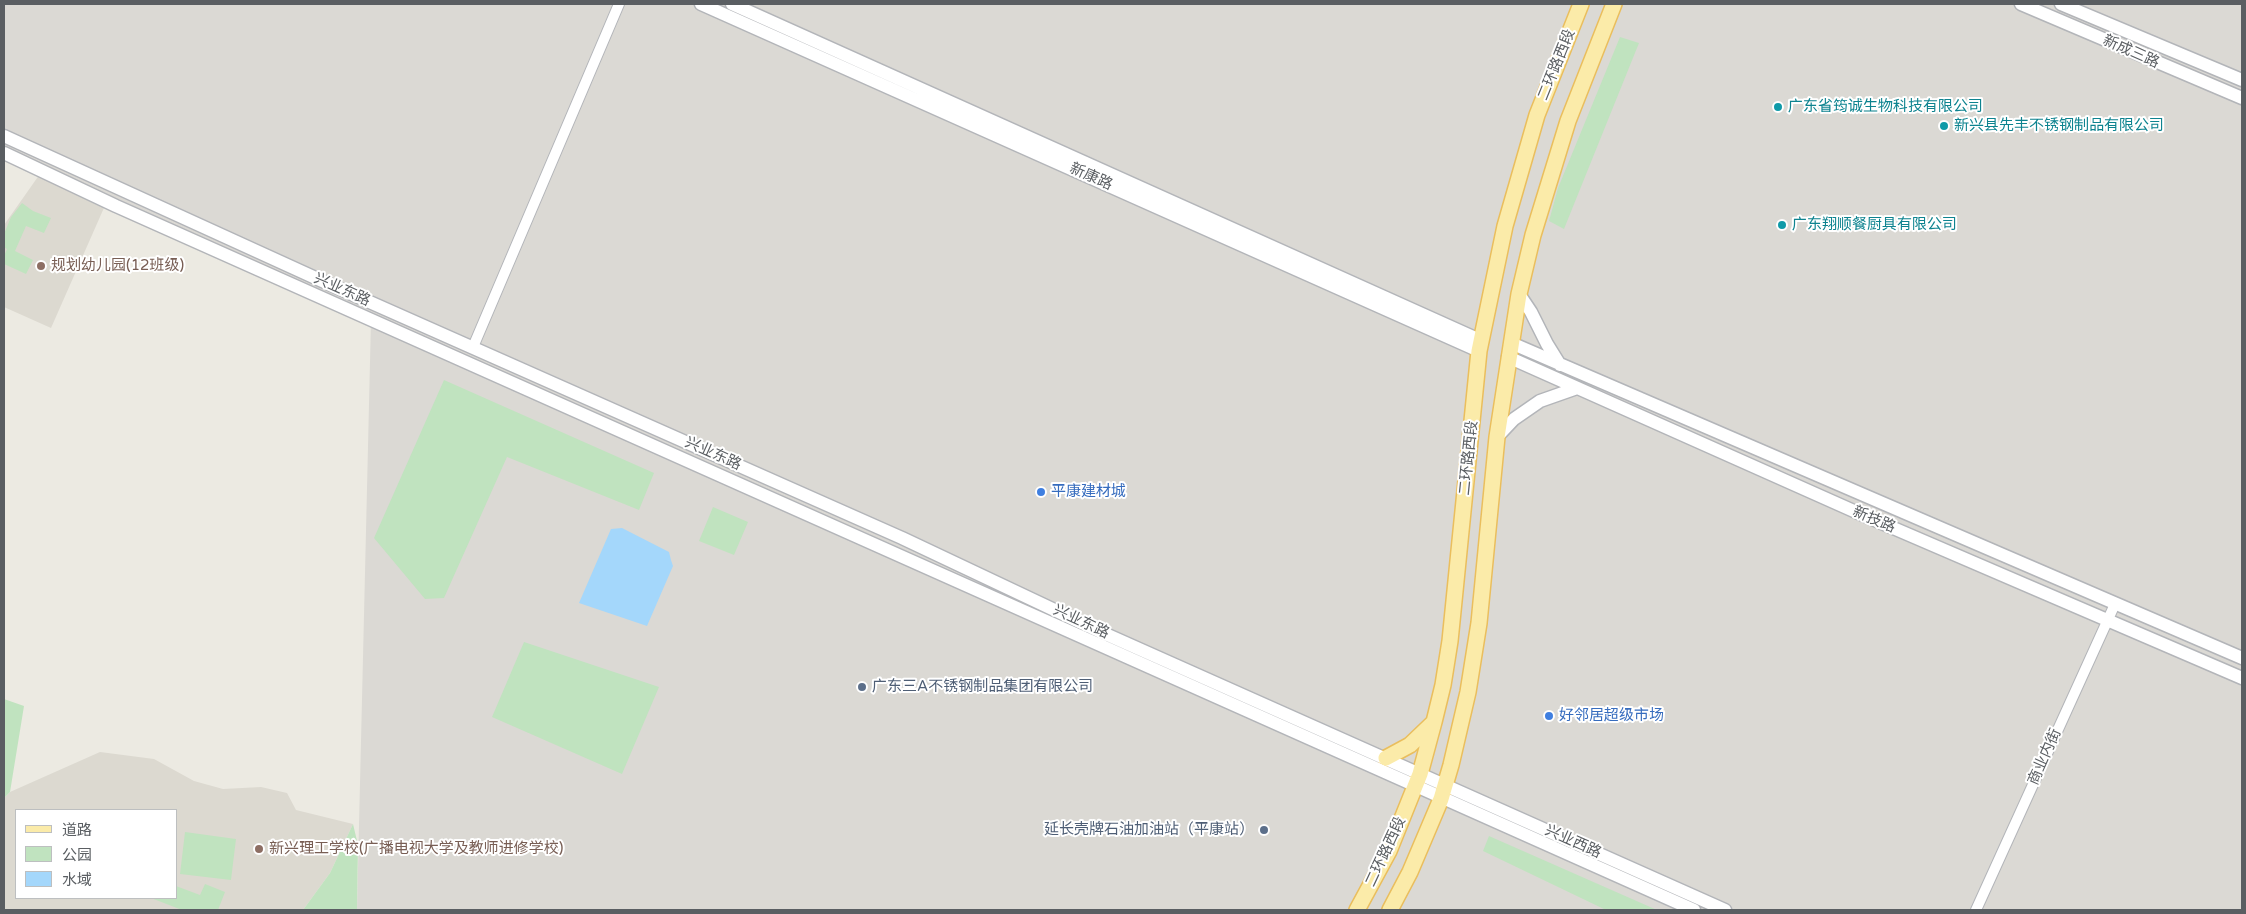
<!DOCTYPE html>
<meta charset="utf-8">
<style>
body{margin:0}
#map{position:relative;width:2246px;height:914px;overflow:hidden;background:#eceae2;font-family:"Varela Round","Noto Sans SC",sans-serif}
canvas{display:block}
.frame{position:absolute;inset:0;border:5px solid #5a5e62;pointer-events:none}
.legend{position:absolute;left:15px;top:809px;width:162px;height:90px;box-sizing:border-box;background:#fff;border:1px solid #bdbfc0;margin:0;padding:6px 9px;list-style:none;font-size:15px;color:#5a5e62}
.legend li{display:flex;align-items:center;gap:10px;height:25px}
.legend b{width:25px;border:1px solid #bdbfc0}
</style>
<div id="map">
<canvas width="2246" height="914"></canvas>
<div class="frame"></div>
<ul class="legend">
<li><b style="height:6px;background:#fbeba9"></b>道路</li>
<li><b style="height:14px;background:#c0e3bf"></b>公园</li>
<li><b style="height:14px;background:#a4d7fb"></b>水域</li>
</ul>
</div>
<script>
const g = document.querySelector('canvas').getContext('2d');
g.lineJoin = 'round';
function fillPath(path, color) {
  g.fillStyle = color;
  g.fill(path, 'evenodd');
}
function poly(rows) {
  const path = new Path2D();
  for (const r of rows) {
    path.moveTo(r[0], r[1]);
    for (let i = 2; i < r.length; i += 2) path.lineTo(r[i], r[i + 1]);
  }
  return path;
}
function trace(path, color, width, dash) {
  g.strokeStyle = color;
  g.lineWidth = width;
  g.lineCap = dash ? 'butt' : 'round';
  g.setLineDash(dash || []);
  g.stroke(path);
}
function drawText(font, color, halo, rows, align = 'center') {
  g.font = font + ' "Varela Round","Noto Sans SC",sans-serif';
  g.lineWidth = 4;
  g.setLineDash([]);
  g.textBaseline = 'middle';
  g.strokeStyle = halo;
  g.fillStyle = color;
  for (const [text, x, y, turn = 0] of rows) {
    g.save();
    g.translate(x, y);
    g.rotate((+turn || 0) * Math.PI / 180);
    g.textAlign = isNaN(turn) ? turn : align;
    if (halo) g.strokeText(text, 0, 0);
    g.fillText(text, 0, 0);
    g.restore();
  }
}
fillPath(poly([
 [4,4,2242,4,2242,910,357,910,371,320,4,153]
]), '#dbd9d4');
fillPath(poly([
 [42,171,107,201,51,328,4,307,4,225],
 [100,752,154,759,194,781,223,789,261,787,287,793,296,810,353,824,330,873,303,910,4,910,4,798,10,792],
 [16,810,176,810,176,898,16,898]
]), '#dcd9d0');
fillPath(poly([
 [1620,37,1639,43,1564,229,1549,221,1558,188],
 [22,203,33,211,51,218,44,233,26,226,15,251,33,260,26,274,4,264,4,256,7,249,4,247,4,234,11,217],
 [444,380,654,473,639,510,507,457,444,598,425,599,374,538],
 [713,507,748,522,734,555,699,541],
 [524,642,659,687,622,774,492,717],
 [4,699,24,706,10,792,4,798],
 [353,824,358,845,357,910,303,910,330,873],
 [185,832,236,839,231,880,180,874],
 [1489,836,1657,910,1606,910,1483,851],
 [205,884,225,892,218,910,182,910,151,898,176,898,176,886,200,895]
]), '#c0e3bf');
fillPath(poly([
 [622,528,669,552,671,560,673,566,647,626,579,603,611,529]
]), '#a4d7fb');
const minor = poly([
 [473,347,619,4],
 [1976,910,2115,604]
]);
const tertiary = poly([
 [701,4,1479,351],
 [732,4,1482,341],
 [2021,4,2242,98],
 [2061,4,2242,80],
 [4,136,320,280,902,538,1101,632,1725,910],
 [4,153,116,206,1694,910],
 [1519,294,1531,312,1547,344,1560,365],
 [1511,343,2242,658],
 [1508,357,1856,512,2242,678],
 [1497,437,1514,419,1540,401,1577,388]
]);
const primary = poly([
 [1386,758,1410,745,1433,723],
 [1357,910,1389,851,1420,774,1434,722,1443,685,1450,641,1479,351,1505,226,1537,115,1581,4],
 [1390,910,1410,872,1441,799,1451,765,1468,692,1479,623,1497,437,1519,294,1533,235,1568,121,1614,4]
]);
trace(minor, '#b3b5b9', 12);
trace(tertiary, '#b3b5b9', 15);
trace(primary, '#eabe5d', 18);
trace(minor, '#fff', 10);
trace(tertiary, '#fff', 12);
trace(primary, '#fbeba9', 15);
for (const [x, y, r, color] of [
 [1778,107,5,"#0f9aa8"],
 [1944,126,5,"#0f9aa8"],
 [1782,225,5,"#0f9aa8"],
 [41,266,5,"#8d6e63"],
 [1041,492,5,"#3f7fe0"],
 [862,687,5,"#5c6f8a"],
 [1549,716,5,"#3f7fe0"],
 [1264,830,5,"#5c6f8a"],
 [259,849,5,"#8d6e63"]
]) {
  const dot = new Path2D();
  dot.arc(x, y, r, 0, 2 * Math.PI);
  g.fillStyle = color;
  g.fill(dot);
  trace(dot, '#fff', 2);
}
drawText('15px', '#5a5e62', '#fff', [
 ["新成三路",2131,52,24],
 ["二环路西段",1557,65,-68],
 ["新康路",1091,177,24],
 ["兴业东路",342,290,24],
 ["兴业东路",713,454,24],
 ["二环路西段",1469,458,-84],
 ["新技路",1874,520,23],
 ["兴业东路",1081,622,25],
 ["商业内街",2045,757,-66],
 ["兴业西路",1573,842,24],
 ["二环路西段",1386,852,-65]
]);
drawText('15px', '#0d838f', '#fff', [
 ["广东省筠诚生物科技有限公司",1788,107],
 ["新兴县先丰不锈钢制品有限公司",1954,126],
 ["广东翔顺餐厨具有限公司",1792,225]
], 'left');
drawText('15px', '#785e54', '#fff', [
 ["规划幼儿园(12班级)",51,266],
 ["新兴理工学校(广播电视大学及教师进修学校)",269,849]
], 'left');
drawText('15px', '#366cbe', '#fff', [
 ["平康建材城",1051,492],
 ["好邻居超级市场",1559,716]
], 'left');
drawText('15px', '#4e5e75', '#fff', [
 ["广东三A不锈钢制品集团有限公司",872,687],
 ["延长壳牌石油加油站（平康站）",1254,830,"right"]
], 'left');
</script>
